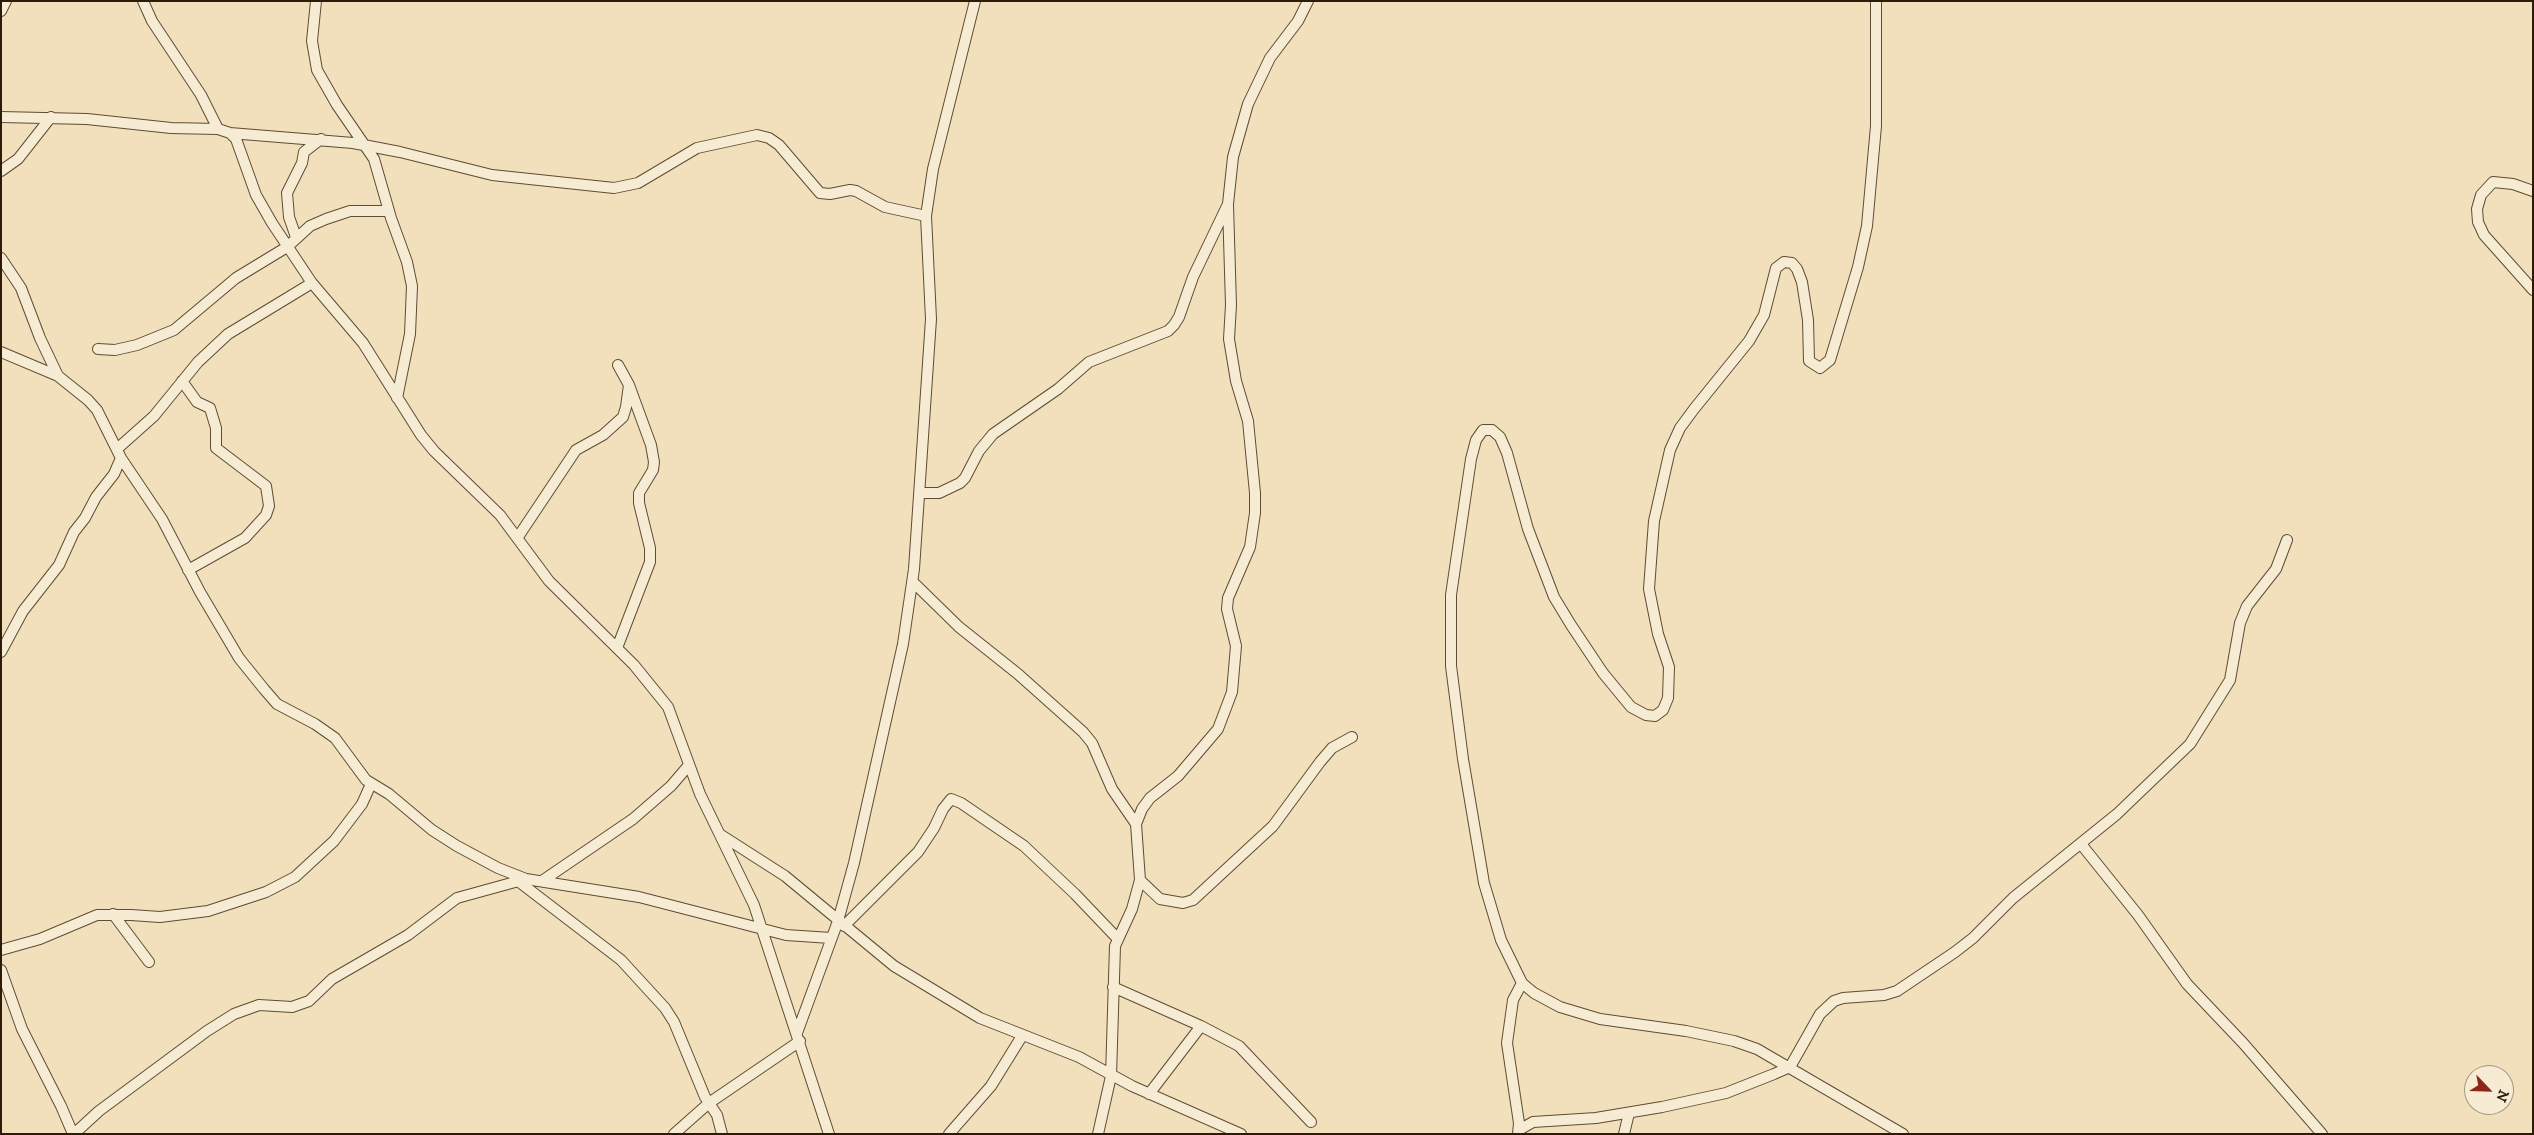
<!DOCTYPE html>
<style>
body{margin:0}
#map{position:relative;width:2534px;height:1135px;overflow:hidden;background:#f1e0bb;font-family:"IM FELL DW Pica",serif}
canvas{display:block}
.frame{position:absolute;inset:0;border:2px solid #2d1b07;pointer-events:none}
.north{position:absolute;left:2464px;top:1065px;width:50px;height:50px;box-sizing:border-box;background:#f6ebd3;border:1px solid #a69881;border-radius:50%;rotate:114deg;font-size:14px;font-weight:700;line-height:20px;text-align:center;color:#2d1b07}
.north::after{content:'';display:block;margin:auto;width:18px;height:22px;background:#8f2418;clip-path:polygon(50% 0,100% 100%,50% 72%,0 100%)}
</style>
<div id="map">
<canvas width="2534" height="1135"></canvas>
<div class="frame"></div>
<div class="north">N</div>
</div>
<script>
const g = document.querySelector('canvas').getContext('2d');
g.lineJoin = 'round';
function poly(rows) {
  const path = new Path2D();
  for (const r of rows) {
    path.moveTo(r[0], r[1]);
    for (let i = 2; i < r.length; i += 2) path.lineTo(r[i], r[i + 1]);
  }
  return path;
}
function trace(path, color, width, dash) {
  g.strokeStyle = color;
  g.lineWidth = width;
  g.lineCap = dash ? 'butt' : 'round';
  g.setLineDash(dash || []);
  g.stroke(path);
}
const minor = poly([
 [143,1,152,21,201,95,218,129],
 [316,1,312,41,317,70,337,105,374,159,391,218,407,262,412,286,410,334,397,398],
 [1876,1,1876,126,1867,226,1858,267,1830,360,1820,368,1809,361,1808,320,1802,282,1797,269,1792,263,1784,262,1776,268,1764,315,1749,341,1694,409,1680,428,1670,450,1654,521,1649,589,1658,634,1669,667,1668,698,1663,710,1655,716,1646,715,1631,707,1603,673,1571,625,1554,597,1528,529,1507,453,1500,437,1492,430,1483,430,1476,440,1471,459,1451,595,1451,666,1463,759,1484,883,1501,940,1522,983,1534,993,1560,1007,1600,1019,1686,1031,1734,1041,1757,1049,1903,1134],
 [1,11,6,1],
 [1,117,87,119,171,128,218,129,230,133,236,139,256,195,272,223,312,283,363,343,421,435,434,451,500,515,549,581,634,665,668,707,700,794,754,905,829,1134],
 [230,133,353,143,400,152,492,175,614,188,638,183,697,148,757,135,769,138,779,145,820,193,830,194,850,190,856,191,885,207,926,216],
 [1,171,18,159,51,117],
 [2533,191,2513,184,2493,182,2481,195,2477,209,2478,222,2484,235,2533,290],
 [296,237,289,217,287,193,302,163,304,152,321,139],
 [1,258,21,288,40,338,58,376],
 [98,349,115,350,137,345,174,330,236,278,287,247,310,226,326,219,350,211,389,211],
 [1,352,58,376,88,400,97,410,121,458,162,519,200,592,239,658,264,689,277,704,315,724,335,738,366,780,389,794,432,830,457,846,498,868,526,879,639,897,786,935,831,938],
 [182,381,197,402,210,408,216,428,216,448,266,486,269,506,266,515,245,538,188,570],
 [117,449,154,416,198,362,228,334,312,283],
 [920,493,939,493,960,483,965,478,979,451,993,434,1058,389,1089,362,1168,331,1174,325,1179,317,1193,277,1228,204,1233,157,1248,104,1270,58,1298,21,1308,1],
 [518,537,576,450,603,435,623,417,626,407,629,385,618,365],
 [913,582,959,627,1018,674,1083,732,1092,743,1112,789,1136,824,1140,880,1132,909,1115,946,1111,1076,1098,1134],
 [617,648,650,562,650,548,639,503,639,493,653,470,654,462,651,445,629,385],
 [1,652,23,611,59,565,74,532,85,518,96,497,114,474,121,458],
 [1136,824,1142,809,1150,798,1178,776,1218,729,1232,692,1236,646,1227,609,1228,598,1250,547,1255,513,1255,493,1248,421,1236,381,1229,339,1231,305,1228,205],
 [721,835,785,876,894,966,980,1018,1079,1057,1132,1086,1241,1134],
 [2081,844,2138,915,2187,984,2243,1043,2322,1134],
 [1140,880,1160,899,1183,903,1193,900,1273,826,1320,762,1332,748,1352,737],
 [518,881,621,960,665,1008,674,1022,705,1097,717,1115,722,1134],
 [542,881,633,819,671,786,689,765],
 [113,914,149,962],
 [844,926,918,852,934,828,943,809,951,799,961,803,1024,846,1075,894,1117,938],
 [1,950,40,939,97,915,131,915,160,917,208,911,266,892,295,877,334,841,362,804,371,784],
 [1,970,22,1029,61,1106,73,1134],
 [1113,987,1201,1026,1239,1046,1311,1122],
 [797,1033,838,921,854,863,903,644,914,569,931,319,926,216,933,169,975,1],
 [1149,1094,1201,1026],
 [1519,1130,1533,1122,1596,1118,1662,1107,1726,1093,1774,1074,1790,1067,1820,1014,1834,1001,1843,998,1884,995,1897,991,1955,952,1973,938,2013,898,2117,814,2190,744,2230,680,2240,623,2247,606,2276,569,2287,540],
 [74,1134,99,1111,207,1031,234,1014,259,1005,292,1007,309,1001,332,979,408,935,457,898,526,879],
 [674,1134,709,1103,800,1041],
 [949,1134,991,1086,1022,1036],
 [1518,1134,1519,1123,1507,1043,1513,1000,1522,983],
 [1624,1134,1629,1113]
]);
trace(minor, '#5e4c34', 12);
trace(minor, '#f6ebd3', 10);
</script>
